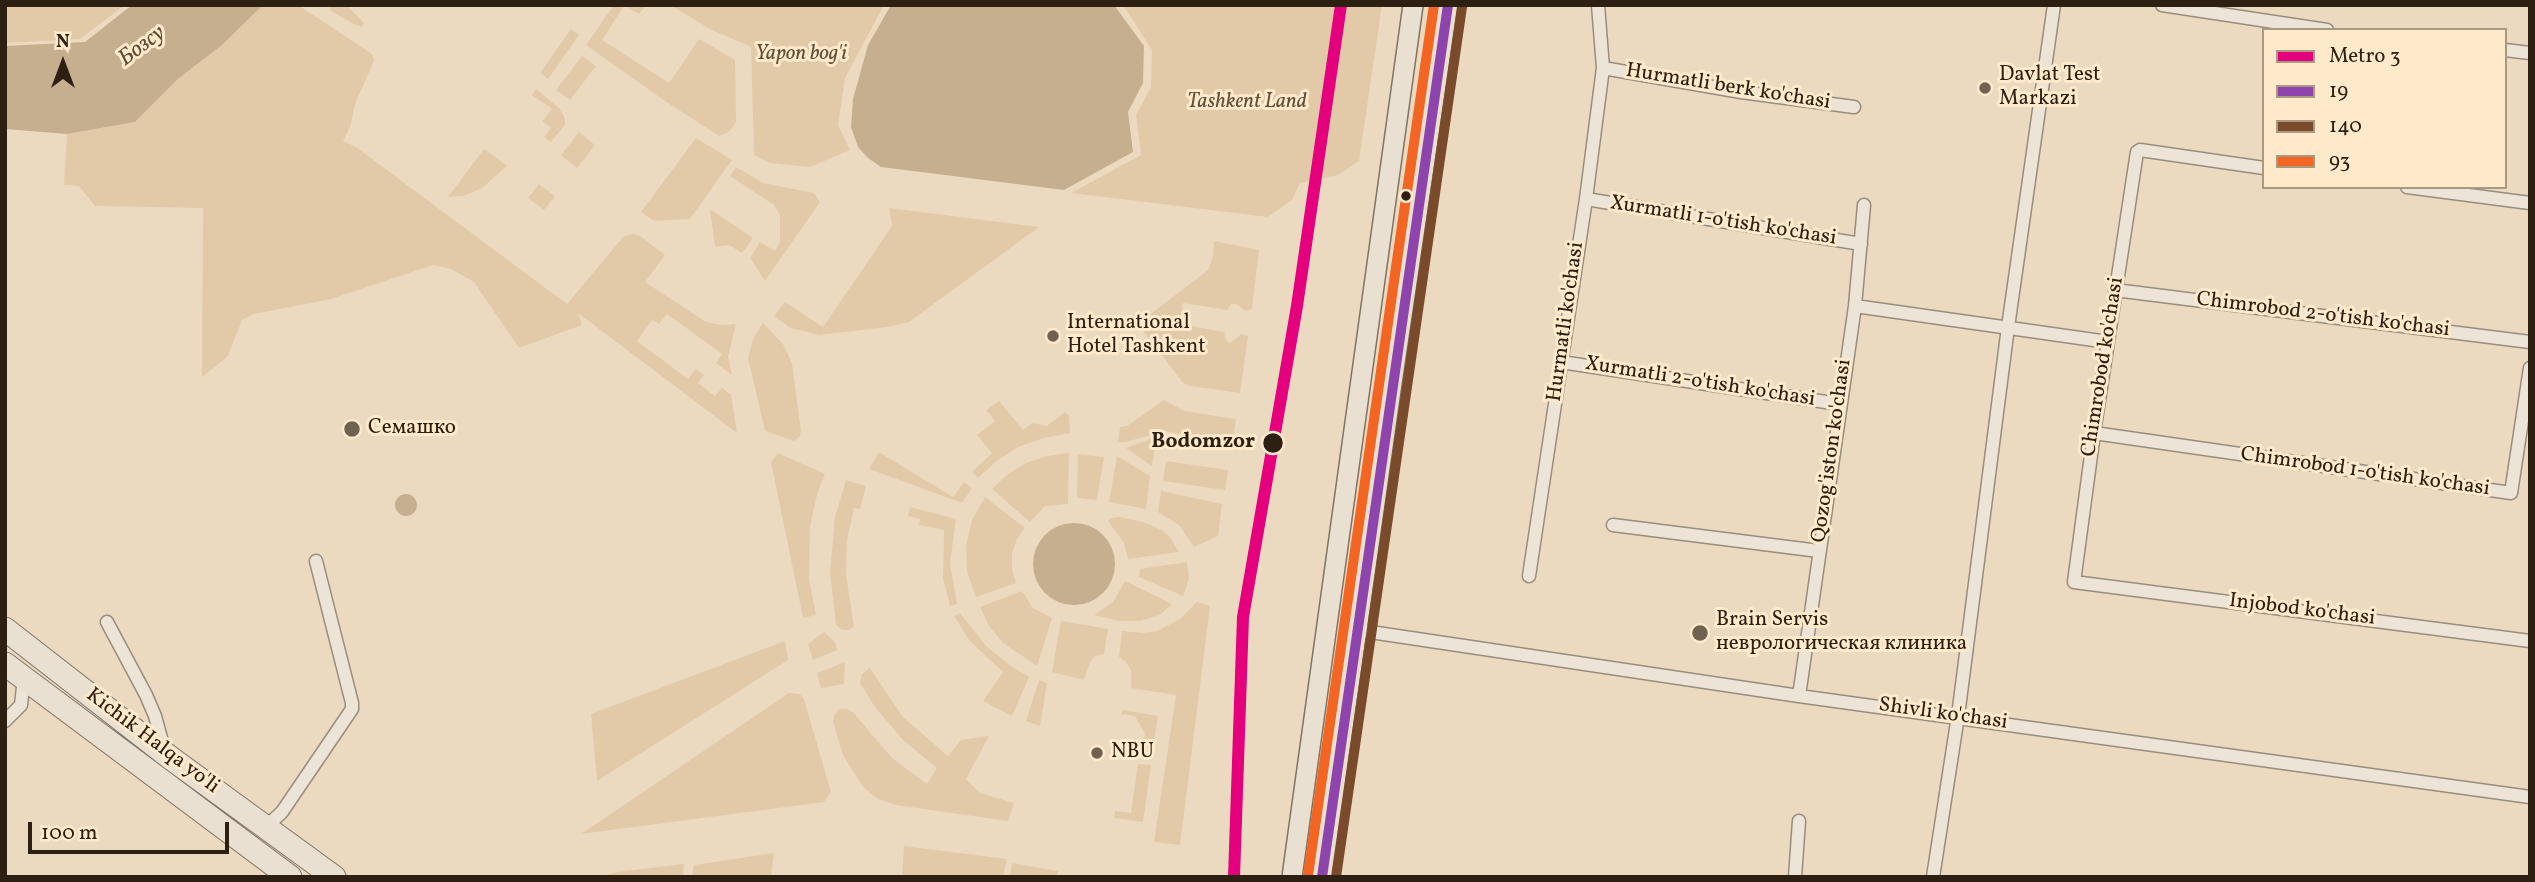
<!DOCTYPE html>
<meta charset="utf-8">
<style>
body{margin:0}
#map{position:relative;width:2535px;height:882px;overflow:hidden;background:#ecdac0;font-family:Vollkorn,serif}
canvas{display:block}
.frame{position:absolute;inset:0;border:7px solid #2d2013;pointer-events:none}
.legend{position:absolute;left:2262px;top:28px;width:245px;height:161px;box-sizing:border-box;background:#fee9cb;border:2px solid #aa9981;margin:0;padding:9px 12px;list-style:none;font-size:21px;color:#2d2013}
.legend li{display:flex;align-items:center;gap:14px;height:35px}
.legend b{width:35px;border:2px solid #aa9981}
.north{position:absolute;left:28px;top:28px;width:70px;height:70px;-webkit-text-stroke:5px #fee9cb;paint-order:stroke;rotate:0deg;font-size:19px;font-weight:700;line-height:28px;text-align:center;color:#2d2013}
.north::after{content:'';display:block;margin:auto;width:24px;height:32px;background:#2d2013;clip-path:polygon(50% 0,100% 100%,50% 72%,0 100%)}
.scale{position:absolute;left:28px;top:822px;width:201px;height:32px;box-sizing:border-box;border:4px solid #2d2013;border-top:0;padding-left:9px;font-size:21px;line-height:24px;white-space:nowrap;color:#2d2013;-webkit-text-stroke:5px #fee9cb;paint-order:stroke}
</style>
<div id="map">
<canvas width="2535" height="882"></canvas>
<div class="frame"></div>
<ul class="legend">
<li><b style="height:9px;background:#e5007d"></b>Metro 3</li>
<li><b style="height:9px;background:#8e44ad"></b>19</li>
<li><b style="height:9px;background:#7a4b2a"></b>140</li>
<li><b style="height:9px;background:#f26522"></b>93</li>
</ul>
<div class="north">N</div>
<div class="scale">100 m</div>
</div>
<script>
const g = document.querySelector('canvas').getContext('2d');
g.lineJoin = 'round';
function fillPath(path, color) {
  g.fillStyle = color;
  g.fill(path, 'evenodd');
}
function poly(rows) {
  const path = new Path2D();
  for (const r of rows) {
    if (r.length === 3) {
      path.moveTo(r[0] + r[2], r[1]);
      path.arc(r[0], r[1], r[2], 0, 2 * Math.PI);
      continue;
    }
    path.moveTo(r[0], r[1]);
    for (let i = 2; i < r.length; i += 2) path.lineTo(r[i], r[i + 1]);
  }
  return path;
}
function trace(path, color, width, dash) {
  g.strokeStyle = color;
  g.lineWidth = width;
  g.lineCap = dash ? 'butt' : 'round';
  g.setLineDash(dash || []);
  g.stroke(path);
}
function drawText(font, color, halo, rows, align = 'center') {
  g.font = font + ' Vollkorn,serif';
  g.lineWidth = 6;
  g.setLineDash([]);
  g.textBaseline = 'middle';
  g.strokeStyle = halo;
  g.fillStyle = color;
  for (const [text, x, y, turn = 0] of rows) {
    g.save();
    g.translate(x, y);
    g.rotate((+turn || 0) * Math.PI / 180);
    g.textAlign = isNaN(turn) ? turn : align;
    if (halo) g.strokeText(text, 0, 0);
    g.fillText(text, 0, 0);
    g.restore();
  }
}
fillPath(poly([
 [5,5,125,5,80,39,5,43],
 [263,5,298,5,372,54,374,59,372,66,356,101,350,127,343,141,356,147,567,304,624,236,634,234,640,236,665,255,645,282,706,322,722,325,736,324,728,357,732,375,716,363,722,354,667,314,659,324,652,320,637,341,688,379,696,369,704,375,698,383,715,396,722,388,731,395,737,433,578,313,582,325,519,348,474,282,451,269,433,265,331,299,254,314,242,320,228,356,202,377,203,208,95,206,79,186,64,185,67,134,135,122,178,79,222,45],
 [328,5,347,5,364,23,362,27,354,24,331,11],
 [614,5,642,5,645,7,639,14,624,6,602,40,669,83,699,39,735,60,736,122,729,132,719,136,665,101,586,45],
 [670,5,884,5,845,78,838,125,850,150,810,167,770,163,754,155,751,47,710,29],
 [1123,5,1382,5,1359,161,1338,175,1300,183,1292,200,1268,217,1071,193,1141,155,1136,115,1151,87,1152,50],
 [571,29,579,35,548,79,540,73],
 [582,56,596,66,570,100,556,90],
 [536,89,559,108,565,118,565,125,551,142,544,137,551,128,542,121,552,109,532,95],
 [579,132,595,145,577,168,561,155],
 [696,138,732,160,690,219,654,221,641,212],
 [484,149,507,166,482,188,464,196,448,197],
 [736,167,763,183,814,193,820,202,765,281,750,258,760,242,775,251,780,242,780,215,774,205,730,176],
 [539,184,555,196,544,210,528,198],
 [889,208,1039,227,909,322,888,327,819,335,790,328,774,316,785,302,823,327,892,226],
 [710,209,753,238,742,253,729,245,715,247],
 [1214,241,1259,250,1252,309,1246,311,1236,304,1231,304,1227,310,1183,303,1180,324,1224,332,1226,340,1230,343,1241,334,1248,336,1240,393,1190,386,1183,383,1144,332,1148,316,1208,270,1213,257],
 [763,323,783,344,792,363,801,431,800,436,794,441,765,431,748,358,753,339],
 [1164,400,1184,411,1236,419,1232,444,1165,431,1126,442,1118,442,1120,427,1127,426],
 [999,401,1023,430,1032,423,1047,426,1065,412,1069,416,1070,433,1044,438,1018,447,998,460,978,478,972,472,992,453,977,435,995,421,986,410],
 [1156,437,1152,466,1126,448],
 [879,452,953,497,964,482,972,488,962,503,869,469],
 [778,453,825,474,818,491,810,526,809,579,816,615,803,618,771,462],
 [1069,453,1068,504,1045,506,1030,522,992,489,1008,474,1026,463,1047,456],
 [1078,454,1104,457,1097,500,1077,498],
 [1117,456,1150,476,1146,509,1109,502],
 [1166,461,1228,470,1225,490,1163,481],
 [846,480,866,486,860,509,854,508,847,540,846,575,854,626,849,630,842,630,836,625,830,572,835,517],
 [1161,491,1222,504,1218,536,1194,547,1179,525,1158,512],
 [985,497,1025,528,1017,539,1012,553,1012,569,1016,583,976,597,967,572,966,545,972,520],
 [910,507,956,519,950,563,957,604,950,606,943,578,944,530,919,525,920,519,908,516],
 [1120,517,1143,522,1162,530,1170,537,1179,552,1128,559,1124,543,1108,521,1111,518],
 [1187,562,1189,579,1183,596,1139,577,1140,569],
 [1125,581,1172,604,1160,615,1140,621,1119,621,1094,615,1113,602],
 [1022,591,1033,608,1052,618,1037,666,1003,643,989,626,980,607],
 [1197,602,1210,606,1180,845,1154,842,1176,695,1131,688,1131,670,1126,662,1119,657,1122,631,1143,633,1157,631,1180,619],
 [960,613,986,646,1011,666,1029,677,1012,716,983,701,1003,672,969,640,954,616],
 [1061,621,1108,629,1104,654,1095,656,1090,662,1084,680,1052,672],
 [824,632,835,642,837,650,813,660,808,644],
 [785,641,788,660,597,781,591,714],
 [845,662,844,684,821,688,817,673],
 [870,668,903,717,948,756,961,740,989,736,966,779,980,793,1014,803,1008,821,896,805,878,799,863,787,843,755,833,722,834,715,839,709,846,709,853,712,892,758,927,784,937,768,903,740,875,707,860,683,862,674],
 [1039,680,1047,683,1040,726,1026,721],
 [789,693,800,694,804,699,831,792,824,802,581,834],
 [1122,710,1158,716,1152,755,1142,753,1145,734,1135,716,1121,714],
 [1138,764,1151,765,1143,822,1114,818,1115,811,1131,813],
 [904,846,1007,859,1003,877,902,877],
 [774,853,771,877,692,877,694,865],
 [1012,863,1058,871,1057,877,1010,877],
 [684,864,683,877,595,877,624,871]
]), '#e2caa8');
fillPath(poly([
 [132,5,263,5,222,45,178,79,135,122,67,134,5,129,5,46,85,42],
 [891,5,1114,5,1144,46,1143,83,1128,112,1133,152,1064,190,881,167,868,158,858,147,851,127,853,99,868,45],
 [406,505,11],
 [1074,564,41]
]), '#c6af8f');
const street = poly([
 [2162,5,2327,30],
 [2505,50,2530,53],
 [1603,68,1741,92,1854,107],
 [2264,168,2140,150,2137,152,2094,433,2074,582,2530,641],
 [2407,187,2530,203],
 [1586,199,1861,244],
 [2115,290,2530,342],
 [1855,306,2108,342],
 [1561,362,1839,404],
 [2094,433,2511,493,2530,368],
 [1613,525,1819,551],
 [1529,576,1586,199,1603,68,1598,5],
 [107,622,146,695,155,716,164,749],
 [1357,630,1799,696,2530,797],
 [1799,696,1855,306,1864,205],
 [5,721,21,705,24,678],
 [266,827,282,812,352,709,352,703,316,561],
 [1795,877,1799,821],
 [1933,877,1958,716,2008,327,2054,5]
]);
const primary = poly([
 [1292,877,1413,5],
 [1322,877,1391,390,1448,5]
]);
const highway = poly([
 [5,629,172,759,334,877],
 [5,664,290,877]
]);
trace(street, '#988d7d', 15);
trace(primary, '#7f7465', 22);
trace(highway, '#7f7465', 25);
trace(street, '#ede4d8', 12);
trace(primary, '#eae0d1', 19);
trace(highway, '#eae0d1', 23);
trace(poly([
 [1322,877,1448,5]
]), '#8e44ad', 10);
trace(poly([
 [1336,877,1462,7]
]), '#7a4b2a', 10);
trace(poly([
 [1308,875,1434,5]
]), '#f26522', 10);
trace(poly([
 [1234,877,1243,617,1297,306,1341,5]
]), '#e5007d', 12);
for (const [x, y, r, color] of [
 [1985,88,7,"#706150"],
 [1406,196,6,"#2d2013"],
 [1053,336,7,"#706150"],
 [352,429,9,"#706150"],
 [1273,443,11,"#2d2013"],
 [1700,633,9,"#706150"],
 [1097,753,7,"#706150"]
]) {
  const dot = new Path2D();
  dot.arc(x, y, r, 0, 2 * Math.PI);
  g.fillStyle = color;
  g.fill(dot);
  trace(dot, '#fee9cb', 2.5);
}
drawText('italic 21px', '#614f3a', '#fee9cb', [
 ["Yapon bog'i",801,55],
 ["Tashkent Land",1247,103]
]);
drawText('21px', '#2d2013', '#fee9cb', [
 ["Davlat Test",1999,76],
 ["Markazi",1999,100],
 ["International",1067,324],
 ["Hotel Tashkent",1067,348],
 ["Семашко",368,429],
 ["Brain Servis",1716,621],
 ["неврологическая клиника",1716,645],
 ["NBU",1111,753]
], 'left');
drawText('21px', '#2d2013', '#fee9cb', [
 ["Hurmatli berk ko'chasi",1728,88,9],
 ["Xurmatli 1-o'tish ko'chasi",1723,222,9],
 ["Chimrobod 2-o'tish ko'chasi",2323,316,7],
 ["Hurmatli ko'chasi",1567,322,-82],
 ["Chimrobod ko'chasi",2104,367,-81],
 ["Xurmatli 2-o'tish ko'chasi",1700,383,9],
 ["Qozog'iston ko'chasi",1833,451,-82],
 ["Chimrobod 1-o'tish ko'chasi",2365,473,8],
 ["Injobod ko'chasi",2302,611,7],
 ["Shivli ko'chasi",1943,715,8],
 ["Kichik Halqa yo'li",152,742,37]
]);
drawText('bold 21px', '#2d2013', '#fee9cb', [
 ["Bodomzor",1255,443]
], 'right');
drawText('italic 23px', '#5d4c37', '#fee9cb', [
 ["Бозсу",143,47,-37]
]);
</script>
